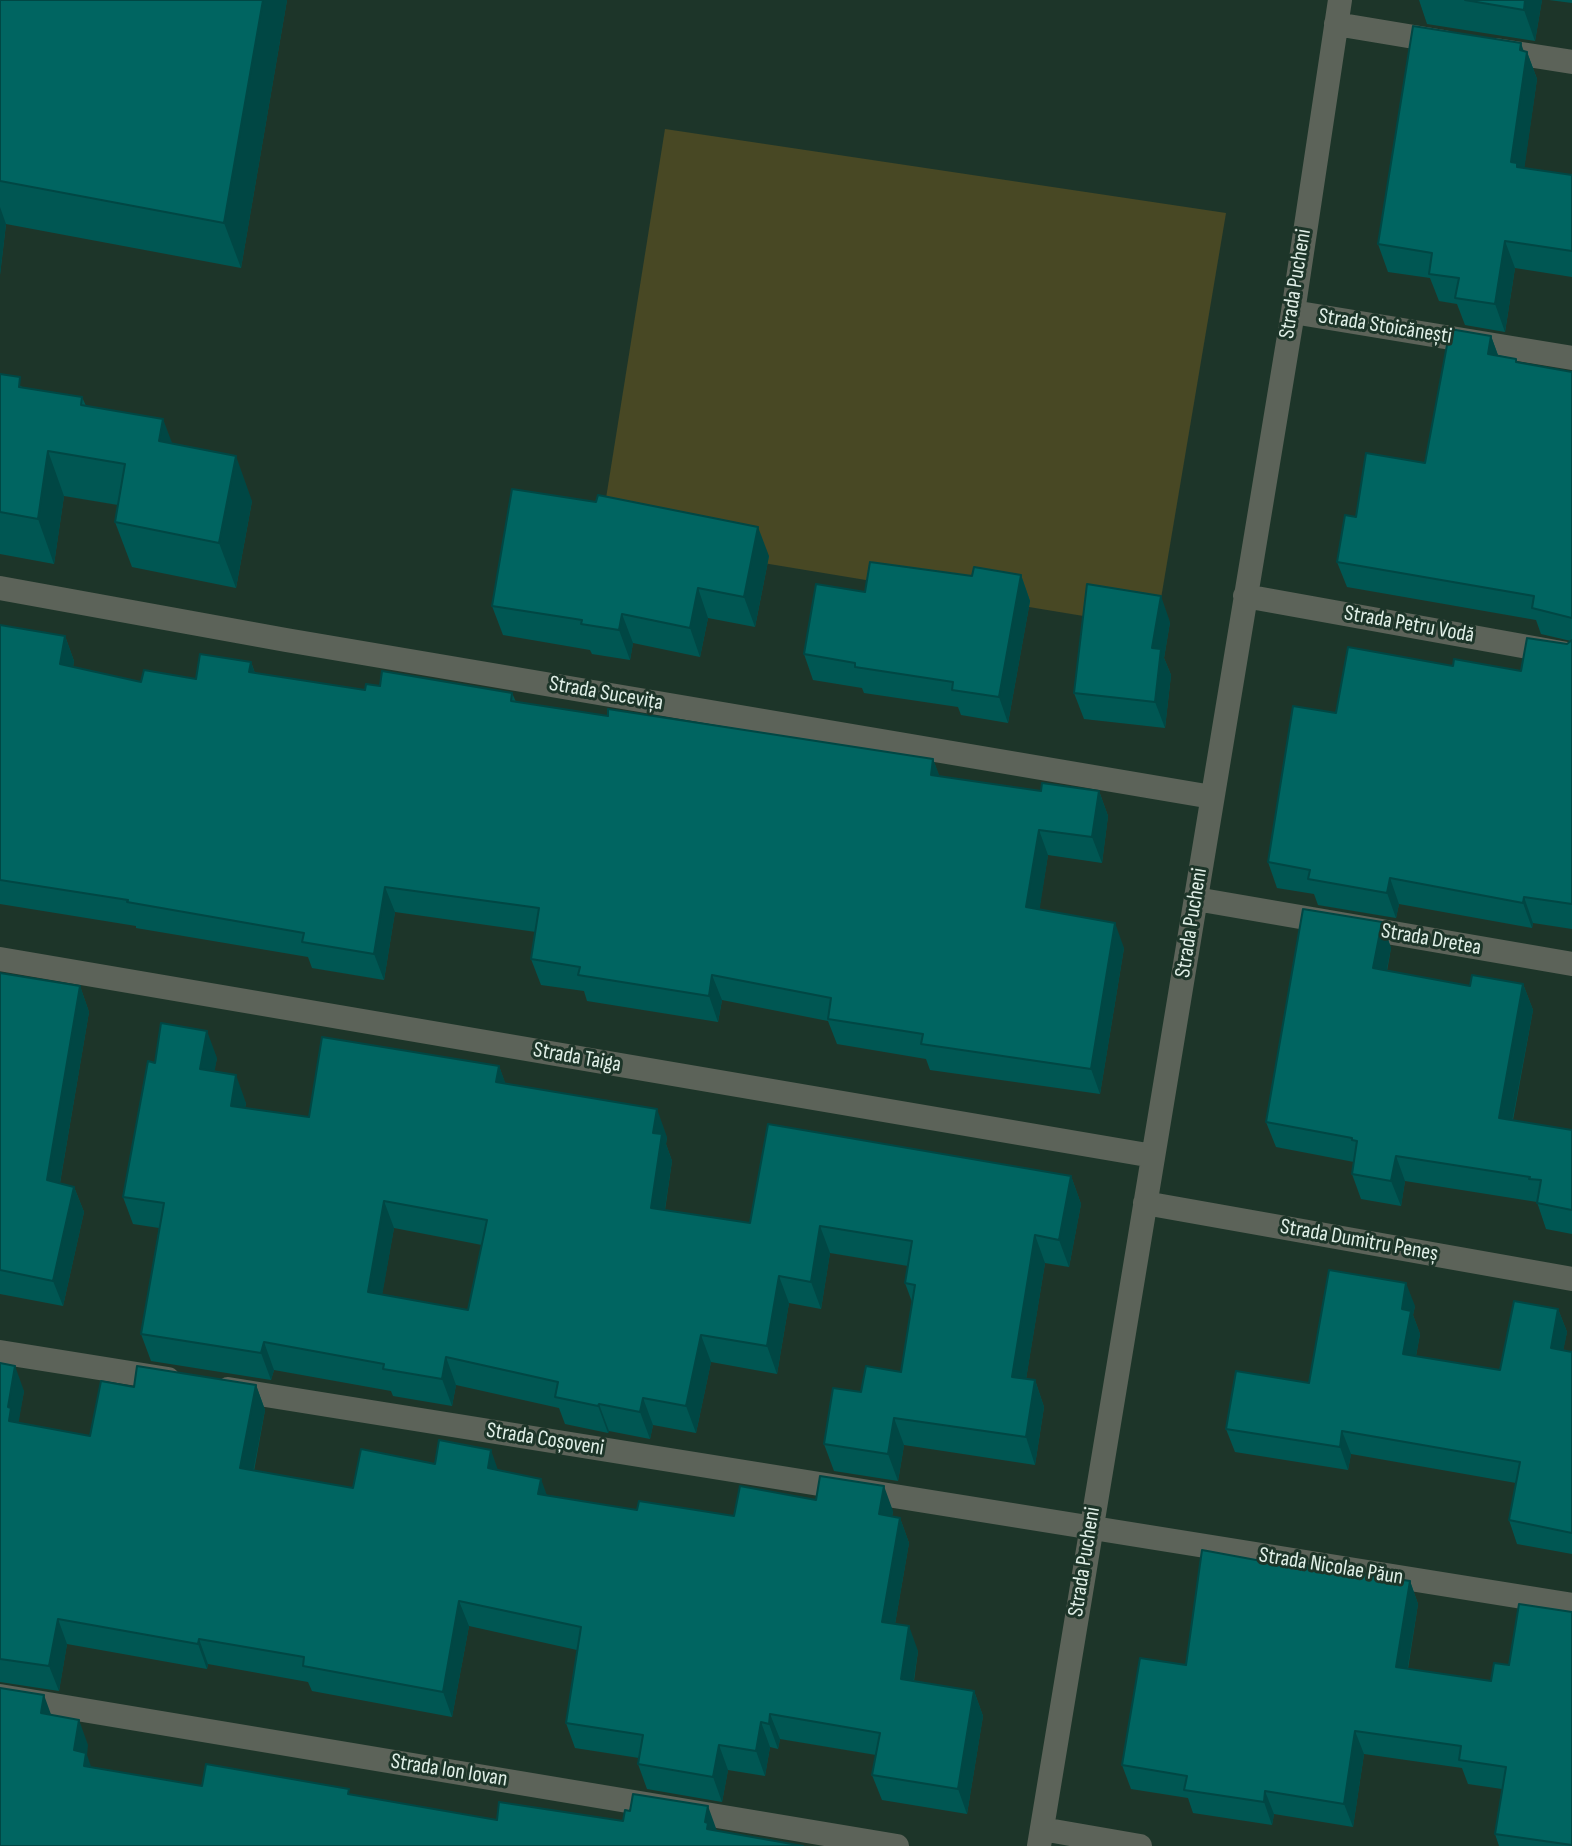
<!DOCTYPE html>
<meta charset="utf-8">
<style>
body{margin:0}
canvas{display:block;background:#1d3529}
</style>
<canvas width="1572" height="1846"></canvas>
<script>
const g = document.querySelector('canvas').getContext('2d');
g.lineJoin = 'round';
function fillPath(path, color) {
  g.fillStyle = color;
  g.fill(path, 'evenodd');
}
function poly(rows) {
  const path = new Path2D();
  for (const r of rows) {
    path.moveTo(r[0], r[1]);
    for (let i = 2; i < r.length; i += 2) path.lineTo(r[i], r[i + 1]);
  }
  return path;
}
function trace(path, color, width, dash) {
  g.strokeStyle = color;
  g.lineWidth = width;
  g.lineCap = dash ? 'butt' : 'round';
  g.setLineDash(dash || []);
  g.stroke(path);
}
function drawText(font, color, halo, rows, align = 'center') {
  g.font = font + ' "Sofia Sans Condensed",sans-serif';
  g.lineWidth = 6;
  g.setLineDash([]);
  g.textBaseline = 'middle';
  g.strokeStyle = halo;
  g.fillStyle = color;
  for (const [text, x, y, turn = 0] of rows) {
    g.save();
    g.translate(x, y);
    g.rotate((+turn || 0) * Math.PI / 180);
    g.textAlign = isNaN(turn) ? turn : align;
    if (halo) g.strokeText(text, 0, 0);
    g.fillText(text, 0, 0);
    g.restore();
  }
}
fillPath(poly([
 [665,129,1226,213,1156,628,600,536]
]), '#484824');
trace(poly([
 [1336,24,1444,42],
 [1496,50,1572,62],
 [1293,312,1572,358],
 [0,588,286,640,1212,797],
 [1245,596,1572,655],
 [1196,899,1572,964],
 [0,959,1153,1156],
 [1145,1203,1572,1279],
 [0,1352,168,1379],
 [228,1389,1572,1605],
 [0,1696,897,1846],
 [1042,1829,1140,1846],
 [1039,1846,1293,312,1340,0]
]), '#5c6359', 24);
fillPath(poly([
 [0,0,287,0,241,268,6,224,0,275],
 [1419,0,1542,0,1535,41,1427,24],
 [1549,0,1572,0,1572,3],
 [1524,51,1527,52,1537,79,1524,168,1572,175,1572,277,1515,268,1505,332,1465,325,1457,304,1439,301,1430,278,1388,272,1378,244],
 [1491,336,1498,355,1516,359,1517,362,1572,372,1572,929,1533,923,1532,928,1399,904,1396,918,1318,905,1314,894,1277,888,1268,862,1336,713,1453,666,1521,671,1571,641,1541,634,1536,620,1347,587,1337,562,1356,517,1425,463],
 [0,374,24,388,82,397,86,406,172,444,252,501,236,588,132,567,115,522,118,505,64,496,54,564,0,554],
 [769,556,755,627,708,618,700,657,633,643,630,660,592,654,590,650,503,635,492,606],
 [1021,575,1030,601,1008,723,961,715,958,707,864,693,862,688,813,680,804,654,865,592,972,576],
 [1170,622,1164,658,1171,675,1165,728,1084,719,1074,693],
 [0,625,65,636,74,661,73,667,141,682,196,679,251,662,255,673,365,690,380,686,512,693,516,702,608,716,933,759,939,776,1041,791,1099,791,1108,816,1102,863,1048,855,1039,910,1124,948,1100,1094,930,1070,926,1059,837,1044,828,1021,722,1000,718,1022,587,1001,584,991,541,985,531,959,536,932,395,912,384,980,312,968,308,957,136,928,136,926,0,904],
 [1382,922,1391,948,1387,971,1470,986,1523,984,1533,1010,1513,1120,1572,1130,1572,1234,1546,1229,1537,1202,1405,1181,1401,1206,1361,1199,1352,1174,1354,1162,1276,1147,1266,1122],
 [0,973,80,986,89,1012,60,1183,74,1187,84,1212,63,1306,0,1294],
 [217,1058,214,1071,246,1103,245,1108,309,1117,499,1066,505,1083,667,1137,666,1144,672,1161,665,1210,750,1223,1071,1176,1081,1204,1069,1267,1045,1263,1026,1379,1035,1380,1044,1407,1035,1465,904,1445,898,1481,834,1471,824,1444,861,1392,901,1372,912,1302,905,1283,908,1266,830,1253,821,1309,789,1303,777,1374,711,1362,696,1433,653,1425,650,1439,609,1431,608,1433,565,1424,559,1408,456,1385,452,1406,393,1396,391,1391,274,1370,271,1380,151,1361,141,1334,159,1228,133,1224,123,1197,155,1063],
 [394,1228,482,1245,468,1310,382,1294],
 [1415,1306,1413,1315,1420,1334,1416,1356,1500,1370,1558,1309,1567,1332,1563,1350,1572,1352,1572,1554,1517,1544,1509,1520,1516,1483,1351,1454,1348,1470,1235,1452,1226,1429,1309,1383],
 [0,1363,24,1391,18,1423,90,1436,134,1387,256,1385,265,1410,254,1471,353,1488,435,1464,498,1470,547,1495,637,1510,734,1516,816,1500,893,1511,892,1517,900,1518,909,1543,895,1624,918,1651,914,1681,974,1691,983,1716,967,1814,882,1800,872,1775,876,1755,780,1739,778,1749,770,1747,765,1776,728,1770,722,1802,647,1789,638,1764,639,1758,575,1748,566,1723,577,1650,469,1626,452,1717,312,1691,308,1682,208,1664,207,1669,67,1644,59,1691,0,1682],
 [1283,1565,1410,1581,1418,1604,1408,1669,1491,1681,1509,1665,1572,1846,1499,1846,1495,1834,1502,1789,1468,1784,1462,1768,1364,1754,1353,1827,1274,1814,1272,1825,1193,1813,1188,1798,1131,1789,1122,1765,1186,1665]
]), '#005753');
fillPath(poly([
 [263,0,287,0,241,268,224,223],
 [1525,0,1542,0,1535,41,1524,10],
 [1521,43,1526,58,1527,52,1537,79,1523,178,1511,162],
 [0,207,6,224,0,275],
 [1505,241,1515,268,1505,332,1495,304],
 [1491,336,1500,361,1488,354],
 [163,419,180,464,159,441],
 [48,451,64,496,54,564,38,519],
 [236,456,252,501,236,588,219,543],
 [758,527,769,556,755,627,744,597],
 [1021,575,1030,601,1008,723,999,697],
 [698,588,708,618,700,657,690,628],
 [1161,596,1170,622,1164,658,1171,675,1165,728,1155,702,1152,648],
 [622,614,633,643,630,660,619,630],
 [65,636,74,661,69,690,60,664],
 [251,662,260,688,249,672],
 [933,759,943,785,931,775],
 [1099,791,1108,816,1102,863,1092,837],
 [1039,830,1048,855,1036,933,1026,907],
 [1390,878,1399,904,1396,918,1387,893],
 [385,887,395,912,384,980,374,954],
 [1524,897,1533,923,1532,928,1523,903],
 [1382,922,1391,948,1382,994,1373,968],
 [1115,923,1124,948,1100,1094,1091,1069],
 [712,975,722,1000,718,1022,709,996],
 [1523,984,1533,1010,1508,1143,1499,1118],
 [80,986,89,1012,56,1206,47,1180],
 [207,1031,217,1058,210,1096,200,1069],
 [499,1066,509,1093,496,1082],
 [236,1075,246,1103,240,1133,231,1106],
 [657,1109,667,1137,666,1144,672,1161,661,1235,651,1208,653,1133],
 [1396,1156,1405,1181,1401,1206,1391,1181],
 [1071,1176,1081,1204,1069,1267,1059,1240],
 [74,1187,84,1212,63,1306,53,1281],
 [384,1201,394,1228,378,1319,368,1292],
 [820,1226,830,1253,821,1309,811,1282],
 [1035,1235,1045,1263,1022,1404,1012,1377],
 [779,1276,789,1303,777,1374,767,1346],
 [1406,1283,1415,1306,1413,1315,1420,1334,1412,1378,1403,1354,1402,1309],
 [1558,1309,1567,1332,1559,1372,1551,1348],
 [701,1335,711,1362,696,1433,686,1406],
 [264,1342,274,1370,271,1380,261,1353],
 [446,1357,456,1385,452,1406,442,1379],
 [15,1366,24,1391,18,1426,9,1421,8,1407],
 [1035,1380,1044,1407,1035,1465,1026,1437],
 [256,1385,265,1410,249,1493,240,1468],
 [643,1398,653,1425,650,1439,640,1412],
 [599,1404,609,1431,608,1433,598,1406],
 [894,1418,904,1445,898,1481,888,1454],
 [1342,1431,1351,1454,1348,1470,1340,1447],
 [491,1450,500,1476,488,1468],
 [541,1479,550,1504,538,1494],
 [884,1486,893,1511,888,1539,879,1514],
 [900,1518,909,1543,891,1647,882,1622],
 [1410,1581,1418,1604,1404,1690,1396,1667],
 [459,1601,469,1626,452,1717,443,1692],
 [58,1619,67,1644,59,1691,49,1666],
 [909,1626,918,1651,910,1704,901,1679],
 [199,1639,208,1664,207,1669,198,1644],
 [974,1691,983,1716,967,1814,958,1789],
 [44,1695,53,1720,41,1713],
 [770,1714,780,1739,778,1749,769,1724],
 [79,1720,88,1745,87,1755,95,1778,93,1791,74,1750],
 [761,1722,770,1747,765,1776,756,1751],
 [1355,1731,1364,1754,1353,1827,1344,1804],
 [719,1745,728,1770,722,1802,713,1777],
 [1265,1791,1274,1814,1272,1825,1264,1802],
 [708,1806,717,1831,714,1846,705,1822]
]), '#004744');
const building = poly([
 [0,0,263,0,224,223,0,181,0,0],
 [1465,0,1525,0,1524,10,1465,0],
 [1413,26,1521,43,1520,50,1527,52,1511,162,1517,163,1517,167,1572,175,1572,251,1505,241,1495,304,1455,298,1459,278,1429,274,1432,253,1378,244,1413,26],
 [1450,329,1491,336,1488,354,1516,359,1516,362,1572,372,1572,618,1532,608,1534,596,1337,562,1345,515,1356,517,1366,453,1425,463,1450,329],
 [0,374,20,377,19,387,82,397,81,405,163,419,159,441,236,456,219,543,115,522,125,464,48,451,38,519,0,512,0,374],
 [512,489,596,502,598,495,758,527,744,597,698,588,690,628,622,614,619,630,581,624,582,620,492,606,512,489],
 [870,562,972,576,974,567,1021,575,999,697,952,690,953,682,855,667,855,663,804,654,816,584,865,592,870,562],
 [1087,584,1161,596,1152,648,1161,649,1155,702,1074,693,1087,584],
 [0,625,65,636,60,664,141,682,144,670,196,679,200,654,251,662,249,672,365,690,366,684,380,686,382,671,512,693,511,701,608,716,608,709,933,759,931,775,1041,791,1042,783,1099,791,1092,837,1039,830,1026,907,1115,923,1091,1069,921,1044,923,1034,828,1019,831,998,712,975,709,996,578,975,580,967,531,959,539,908,385,887,374,954,302,942,304,933,127,902,128,900,0,880,0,625],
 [1527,638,1567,644,1572,640,1572,904,1524,897,1523,903,1390,878,1387,893,1308,879,1310,870,1268,862,1293,706,1336,713,1348,647,1453,666,1454,659,1521,671,1527,638],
 [1303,909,1382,922,1373,968,1470,986,1472,975,1523,984,1499,1118,1572,1130,1572,1210,1537,1203,1541,1180,1529,1179,1530,1177,1396,1156,1391,1181,1352,1174,1357,1141,1352,1140,1352,1138,1266,1122,1303,909],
 [0,973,80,986,47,1180,74,1187,53,1281,0,1270,0,973],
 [161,1023,207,1031,200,1069,236,1075,231,1106,309,1117,322,1037,499,1066,496,1082,657,1109,653,1133,662,1134,651,1208,750,1223,768,1124,1071,1176,1059,1240,1035,1235,1012,1377,1035,1380,1026,1437,894,1418,888,1454,824,1444,833,1388,861,1392,866,1366,901,1372,915,1285,905,1283,912,1241,820,1226,811,1282,779,1276,767,1346,701,1335,686,1406,643,1398,640,1412,599,1404,598,1406,555,1397,558,1382,446,1357,442,1379,383,1369,384,1364,264,1342,261,1353,141,1334,164,1203,123,1197,148,1061,155,1063,161,1023],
 [384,1201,487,1220,468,1310,368,1292,384,1201],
 [1329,1270,1406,1283,1402,1309,1411,1311,1403,1354,1500,1370,1514,1301,1558,1309,1551,1348,1572,1352,1572,1533,1509,1520,1520,1462,1342,1431,1340,1447,1226,1429,1236,1371,1309,1383,1329,1270],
 [0,1363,15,1366,8,1407,11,1408,9,1421,90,1436,101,1381,134,1387,137,1366,256,1385,240,1468,353,1488,361,1449,435,1464,439,1440,491,1450,488,1468,541,1479,538,1494,637,1510,639,1501,734,1516,740,1486,816,1500,820,1476,884,1486,879,1514,900,1518,882,1622,909,1626,901,1679,974,1691,958,1789,872,1775,880,1733,770,1714,769,1724,761,1722,756,1751,719,1745,713,1777,638,1764,643,1735,566,1723,581,1627,459,1601,443,1692,303,1666,304,1657,199,1639,198,1644,58,1619,49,1666,0,1659,0,1363],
 [1202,1550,1283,1565,1284,1562,1410,1581,1396,1667,1491,1681,1494,1663,1509,1665,1519,1604,1572,1612,1572,1845,1495,1834,1506,1767,1459,1760,1461,1746,1355,1731,1344,1804,1265,1791,1264,1802,1184,1790,1187,1776,1122,1765,1140,1658,1186,1665,1202,1550],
 [0,1688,44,1695,41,1713,79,1720,74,1750,86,1753,84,1766,202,1786,206,1764,349,1789,348,1794,497,1820,499,1802,623,1821,625,1810,630,1811,633,1794,708,1806,705,1822,708,1823,707,1829,803,1846,0,1846,0,1688]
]);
fillPath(building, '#006561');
trace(building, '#004744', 2);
drawText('22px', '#e0efe7', '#1d3529', [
 ["Strada Pucheni",1296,284,-81],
 ["Strada Stoicănești",1385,327,9],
 ["Strada Petru Vodă",1409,625,10],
 ["Strada Sucevița",606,694,10],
 ["Strada Pucheni",1192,923,-81],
 ["Strada Dretea",1431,940,10],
 ["Strada Taiga",577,1058,10],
 ["Strada Dumitru Peneș",1359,1241,10],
 ["Strada Coșoveni",545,1440,9],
 ["Strada Pucheni",1085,1562,-81],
 ["Strada Nicolae Păun",1331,1567,9],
 ["Strada Ion Iovan",449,1771,9]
]);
</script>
